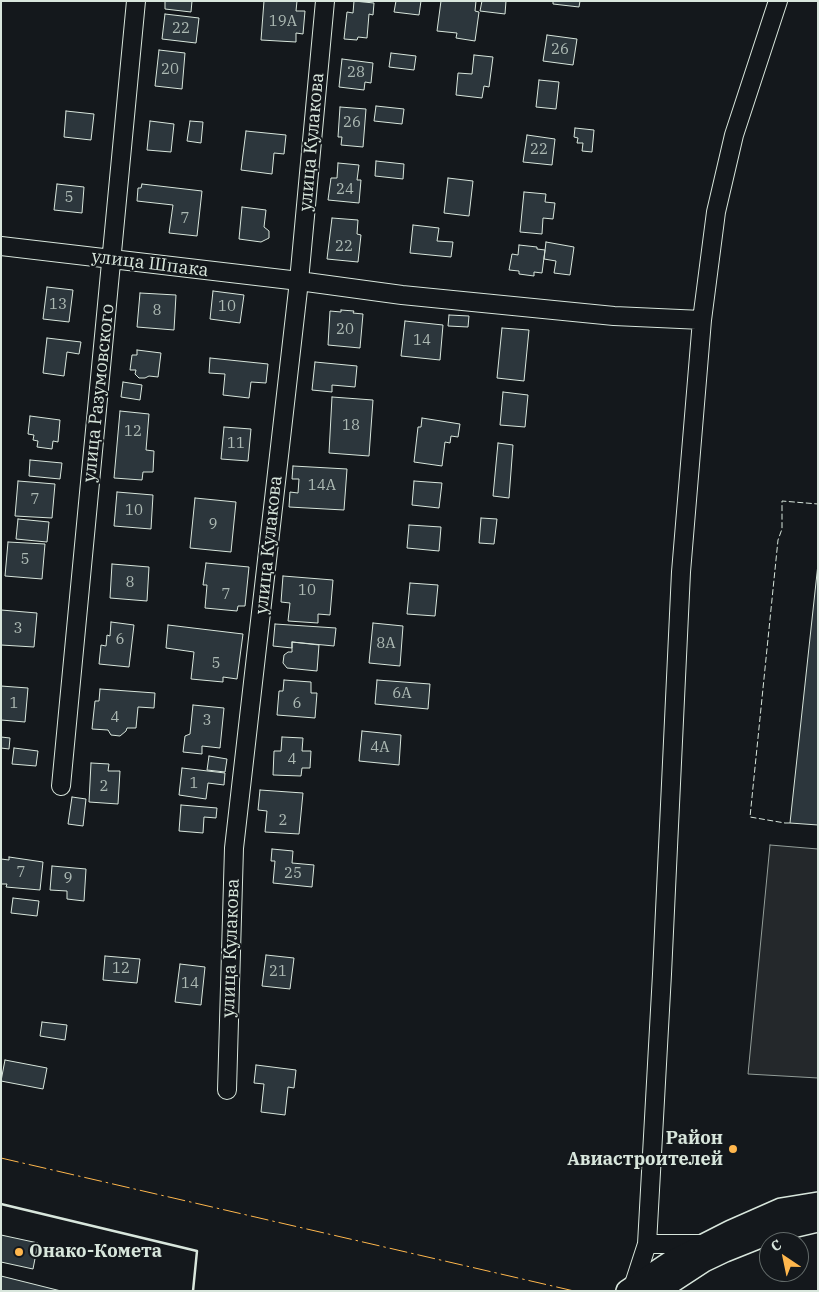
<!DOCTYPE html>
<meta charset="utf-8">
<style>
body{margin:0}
#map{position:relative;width:819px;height:1292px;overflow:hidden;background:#14181c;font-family:"IBM Plex Serif",serif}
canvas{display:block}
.frame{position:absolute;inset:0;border:2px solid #d8e6dc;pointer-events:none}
.north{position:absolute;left:759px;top:1232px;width:50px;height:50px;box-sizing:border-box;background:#14181c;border:1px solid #626a69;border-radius:50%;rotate:326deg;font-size:14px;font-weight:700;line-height:20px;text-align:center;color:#d8e6dc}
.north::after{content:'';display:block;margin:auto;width:18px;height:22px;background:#ffb74d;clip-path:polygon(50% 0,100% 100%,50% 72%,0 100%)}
</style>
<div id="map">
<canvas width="819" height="1292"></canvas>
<div class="frame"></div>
<div class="north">С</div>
</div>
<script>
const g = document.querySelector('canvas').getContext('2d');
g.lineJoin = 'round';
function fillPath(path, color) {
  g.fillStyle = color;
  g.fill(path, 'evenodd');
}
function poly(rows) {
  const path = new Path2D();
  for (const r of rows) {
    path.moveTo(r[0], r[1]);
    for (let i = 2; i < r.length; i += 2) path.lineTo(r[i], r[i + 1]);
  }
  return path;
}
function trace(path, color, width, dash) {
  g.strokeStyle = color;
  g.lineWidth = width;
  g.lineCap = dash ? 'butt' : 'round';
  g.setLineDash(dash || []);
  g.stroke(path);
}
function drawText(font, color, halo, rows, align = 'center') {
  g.font = font + ' "IBM Plex Serif",serif';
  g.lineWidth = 4;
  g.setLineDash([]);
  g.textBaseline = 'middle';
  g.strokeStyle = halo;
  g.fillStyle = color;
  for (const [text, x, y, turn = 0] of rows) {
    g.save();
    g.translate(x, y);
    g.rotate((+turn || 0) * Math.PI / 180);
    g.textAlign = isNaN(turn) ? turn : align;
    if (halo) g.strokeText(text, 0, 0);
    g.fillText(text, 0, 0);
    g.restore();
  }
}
const parking = poly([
 [770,845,818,849,818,1078,748,1074,770,845]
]);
fillPath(parking, '#24282b');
trace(parking, '#939e99', 1);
const building = poly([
 [165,1,192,1,191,12,165,9,165,1],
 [264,1,297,1,296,11,305,11,303,34,296,33,296,42,261,40,264,1],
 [354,1,374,3,373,15,369,14,367,38,358,37,357,40,344,39,347,12,353,13,354,1],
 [396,1,421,1,419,15,394,12,396,1],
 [441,1,476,1,475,11,479,12,475,41,456,38,457,33,437,31,441,1],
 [482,1,506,1,505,14,480,11,482,1],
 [553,1,580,1,579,7,553,4,553,1],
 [165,14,199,18,196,43,162,39,165,14],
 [547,35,577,39,573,65,543,61,547,35],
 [159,50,185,53,182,89,155,86,159,50],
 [391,53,416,56,414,70,389,67,391,53],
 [474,55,493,57,489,87,484,86,482,98,456,95,458,73,472,74,474,55],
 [342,59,373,63,371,83,365,82,364,90,339,87,342,59],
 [539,80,559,82,556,109,536,107,539,80],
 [376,106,404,109,402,124,374,121,376,106],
 [340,107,366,109,363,147,341,145,342,137,338,137,340,107],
 [66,111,94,114,91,140,64,137,66,111],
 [150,121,174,124,171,152,147,150,150,121],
 [190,121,203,122,201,143,187,141,190,121],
 [575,128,594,130,592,152,582,151,583,143,577,143,578,138,574,137,575,128],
 [246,131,286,135,284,154,274,153,272,174,241,170,246,131],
 [527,135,555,139,552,165,523,162,527,135],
 [376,161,404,164,403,179,375,176,376,161],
 [338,163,359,165,357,180,361,180,359,203,328,200,331,178,337,178,338,163],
 [448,178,473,181,469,216,444,213,448,178],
 [57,184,84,187,82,213,54,210,57,184],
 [142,184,202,191,197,236,169,233,173,205,137,201,138,188,141,188,142,184],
 [524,192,546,194,545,202,555,203,553,219,543,218,542,234,520,232,524,192],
 [242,207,266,210,264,227,269,231,269,238,261,242,239,239,242,207],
 [332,218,358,220,357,234,361,235,358,262,327,259,332,218],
 [413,225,439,228,437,241,453,242,451,257,410,253,413,225],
 [546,242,574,247,570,275,554,273,556,261,544,259,546,242],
 [519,245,537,247,537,249,545,250,542,273,534,272,534,276,519,274,519,271,509,270,512,254,518,255,519,245],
 [47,287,73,290,69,322,43,319,47,287],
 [213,291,244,295,240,323,210,319,213,291],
 [140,293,176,295,174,330,137,327,140,293],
 [341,310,354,311,353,313,363,314,360,348,328,345,330,311,341,312,341,310],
 [449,315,469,316,468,327,448,326,449,315],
 [405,321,443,325,440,360,401,356,405,321],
 [502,328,529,330,524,381,497,378,502,328],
 [47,338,81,342,79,354,67,352,64,376,43,373,47,338],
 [137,350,161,353,158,377,149,376,145,378,139,378,135,374,136,370,130,370,132,355,137,355,137,350],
 [210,358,268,364,266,383,251,382,249,398,223,395,225,374,209,373,210,358],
 [315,362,357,366,355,387,332,385,332,392,312,390,315,362],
 [123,382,142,385,140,400,121,397,123,382],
 [503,392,528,395,525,427,500,425,503,392],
 [332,397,373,400,369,456,329,453,332,397],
 [120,411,149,414,146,450,154,451,153,472,143,472,142,480,114,478,120,411],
 [30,416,60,420,58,442,53,441,52,449,37,447,38,441,33,440,34,435,28,434,30,416],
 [422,418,460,424,458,437,451,436,450,443,445,442,442,466,414,462,418,427,421,427,422,418],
 [224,427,251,429,248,461,221,459,224,427],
 [498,443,513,445,509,498,493,496,498,443],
 [30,460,62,463,60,479,29,476,30,460],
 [293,466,347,469,344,510,289,507,290,492,298,493,299,479,292,479,293,466],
 [18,481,55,484,52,518,15,516,18,481],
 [414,481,442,483,439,508,412,505,414,481],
 [117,492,153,495,151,529,114,526,117,492],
 [195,498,236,502,231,552,190,548,195,498],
 [481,518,497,519,494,544,479,543,481,518],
 [18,519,49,522,47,542,16,539,18,519],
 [409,525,441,527,439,551,407,548,409,525],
 [8,542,45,544,42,579,5,576,8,542],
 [206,563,249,567,245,606,238,606,237,611,205,608,207,585,203,585,206,563],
 [112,564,149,567,147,601,110,598,112,564],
 [818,564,818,825,790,823,818,564],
 [283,576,333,580,330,615,318,614,318,623,288,621,290,603,281,602,283,576],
 [410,583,438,585,435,616,407,614,410,583],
 [1,610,37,613,34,647,1,645,1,610],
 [111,622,134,625,129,667,99,664,101,645,106,646,107,635,110,636,111,622],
 [373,623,403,626,400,666,369,663,373,623],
 [275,624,336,628,334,646,292,642,292,648,273,646,275,624],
 [168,625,243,634,237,679,223,677,223,682,191,679,194,652,166,648,168,625],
 [292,642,319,645,317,671,287,668,283,663,284,655,288,652,292,652,292,642],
 [284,680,311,682,311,693,317,693,315,718,277,715,279,691,283,691,284,680],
 [377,680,430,684,428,709,375,704,377,680],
 [1,686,28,688,25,722,1,720,1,686],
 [100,689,155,693,154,708,138,707,136,728,127,728,126,731,120,736,111,735,108,730,92,729,95,701,99,701,100,689],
 [193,705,224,708,220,748,202,746,202,754,183,752,185,736,190,734,193,705],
 [362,731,401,735,399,765,359,761,362,731],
 [1,737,10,738,9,749,1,748,1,737],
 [282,737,303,738,302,751,311,751,310,768,302,768,301,776,273,775,274,751,281,751,282,737],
 [14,748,38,751,36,766,12,764,14,748],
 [209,756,227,759,225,772,207,770,209,756],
 [91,763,109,764,108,771,120,771,118,804,89,802,91,763],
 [182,768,225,773,224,785,208,783,206,799,179,795,182,768],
 [260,790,303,793,299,834,265,832,267,811,258,810,260,790],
 [72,797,86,799,83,826,68,824,72,797],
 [181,805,217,808,216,818,204,817,203,833,179,831,181,805],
 [272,849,293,851,292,863,314,865,312,887,273,883,275,861,271,861,272,849],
 [9,857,43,862,40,890,6,887,7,884,1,884,1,859,9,860,9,857],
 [52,866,86,869,84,901,67,899,67,891,50,890,52,866],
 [13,898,39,901,37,916,11,913,13,898],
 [266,955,294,958,290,989,262,986,266,955],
 [105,956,140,959,137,983,103,980,105,956],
 [180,964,205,967,201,1005,175,1002,180,964],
 [42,1022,67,1025,65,1040,40,1036,42,1022],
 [5,1060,47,1068,43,1089,1,1081,5,1060],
 [256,1065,296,1070,294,1088,288,1087,285,1115,261,1112,264,1084,254,1083,256,1065],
 [1,1235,38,1243,33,1269,1,1262,1,1235],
 [1,1276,61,1291,1,1291,1,1276]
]);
fillPath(building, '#2c363c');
trace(building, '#d8e6dc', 1);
const minor = poly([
 [1,246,299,281,402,295,614,316,702,320],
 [61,786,136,1],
 [227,1090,234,848,299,281,325,1],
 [647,1244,702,1244],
 [633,1287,647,1244,662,974,681,572,702,320,716,212,734,135,778,1]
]);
const major = poly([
 [627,1291,672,1261,731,1231,781,1209,818,1203],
 [658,1291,704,1261,725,1251,775,1231,818,1221]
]);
trace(minor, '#d8e6dc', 20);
trace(major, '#d8e6dc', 24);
trace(minor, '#14181c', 18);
trace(major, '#14181c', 21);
trace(poly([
 [790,823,785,823,750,817,778,540,782,529,782,501,818,504]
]), '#d8e6dc', 1, [6, 2.5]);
trace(poly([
 [1,1204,197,1251,193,1291]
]), '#d8e6dc', 2.5);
trace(poly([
 [1,1158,574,1291]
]), '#ffb74d', 1, [18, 4, 2.5, 4]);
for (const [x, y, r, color] of [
 [733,1149,5,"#ffb74d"],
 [19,1252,5,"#ffb74d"]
]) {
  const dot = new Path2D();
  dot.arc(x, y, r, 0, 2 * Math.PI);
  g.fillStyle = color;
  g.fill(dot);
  trace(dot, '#14181c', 2);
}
drawText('15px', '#adbab4', null, [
 ["19А",283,22],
 ["22",181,29],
 ["26",560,50],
 ["20",170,70],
 ["28",356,73],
 ["26",352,123],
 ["22",539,150],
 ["24",345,190],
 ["5",69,198],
 ["7",185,219],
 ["22",344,247],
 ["13",58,305],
 ["10",227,307],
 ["8",157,311],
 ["20",345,330],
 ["14",422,341],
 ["18",351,426],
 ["12",133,432],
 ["11",236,444],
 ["14А",322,486],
 ["7",35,500],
 ["10",134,511],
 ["9",213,525],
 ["5",25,560],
 ["8",130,583],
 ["10",307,591],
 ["7",226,595],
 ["3",18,629],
 ["6",120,640],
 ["8А",386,644],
 ["5",216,664],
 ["6А",402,694],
 ["1",14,704],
 ["6",297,704],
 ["4",115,718],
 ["3",207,721],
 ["4А",380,748],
 ["4",292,760],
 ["1",194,784],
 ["2",104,787],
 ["2",283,821],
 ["7",21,873],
 ["25",293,874],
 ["9",68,879],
 ["12",121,969],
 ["21",278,972],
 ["14",190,984]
]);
drawText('18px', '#d8e6dc', '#14181c', [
 ["улица Кулакова",312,142,-85],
 ["улица Шпака",150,264,7],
 ["улица Разумовского",99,393,-84],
 ["улица Кулакова",269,545,-84],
 ["улица Кулакова",231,948,-88]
]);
drawText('bold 18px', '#d8e6dc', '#14181c', [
 ["Район",723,1139],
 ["Авиастроителей",723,1160],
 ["Онако-Комета",29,1252,"left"]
], 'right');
</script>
